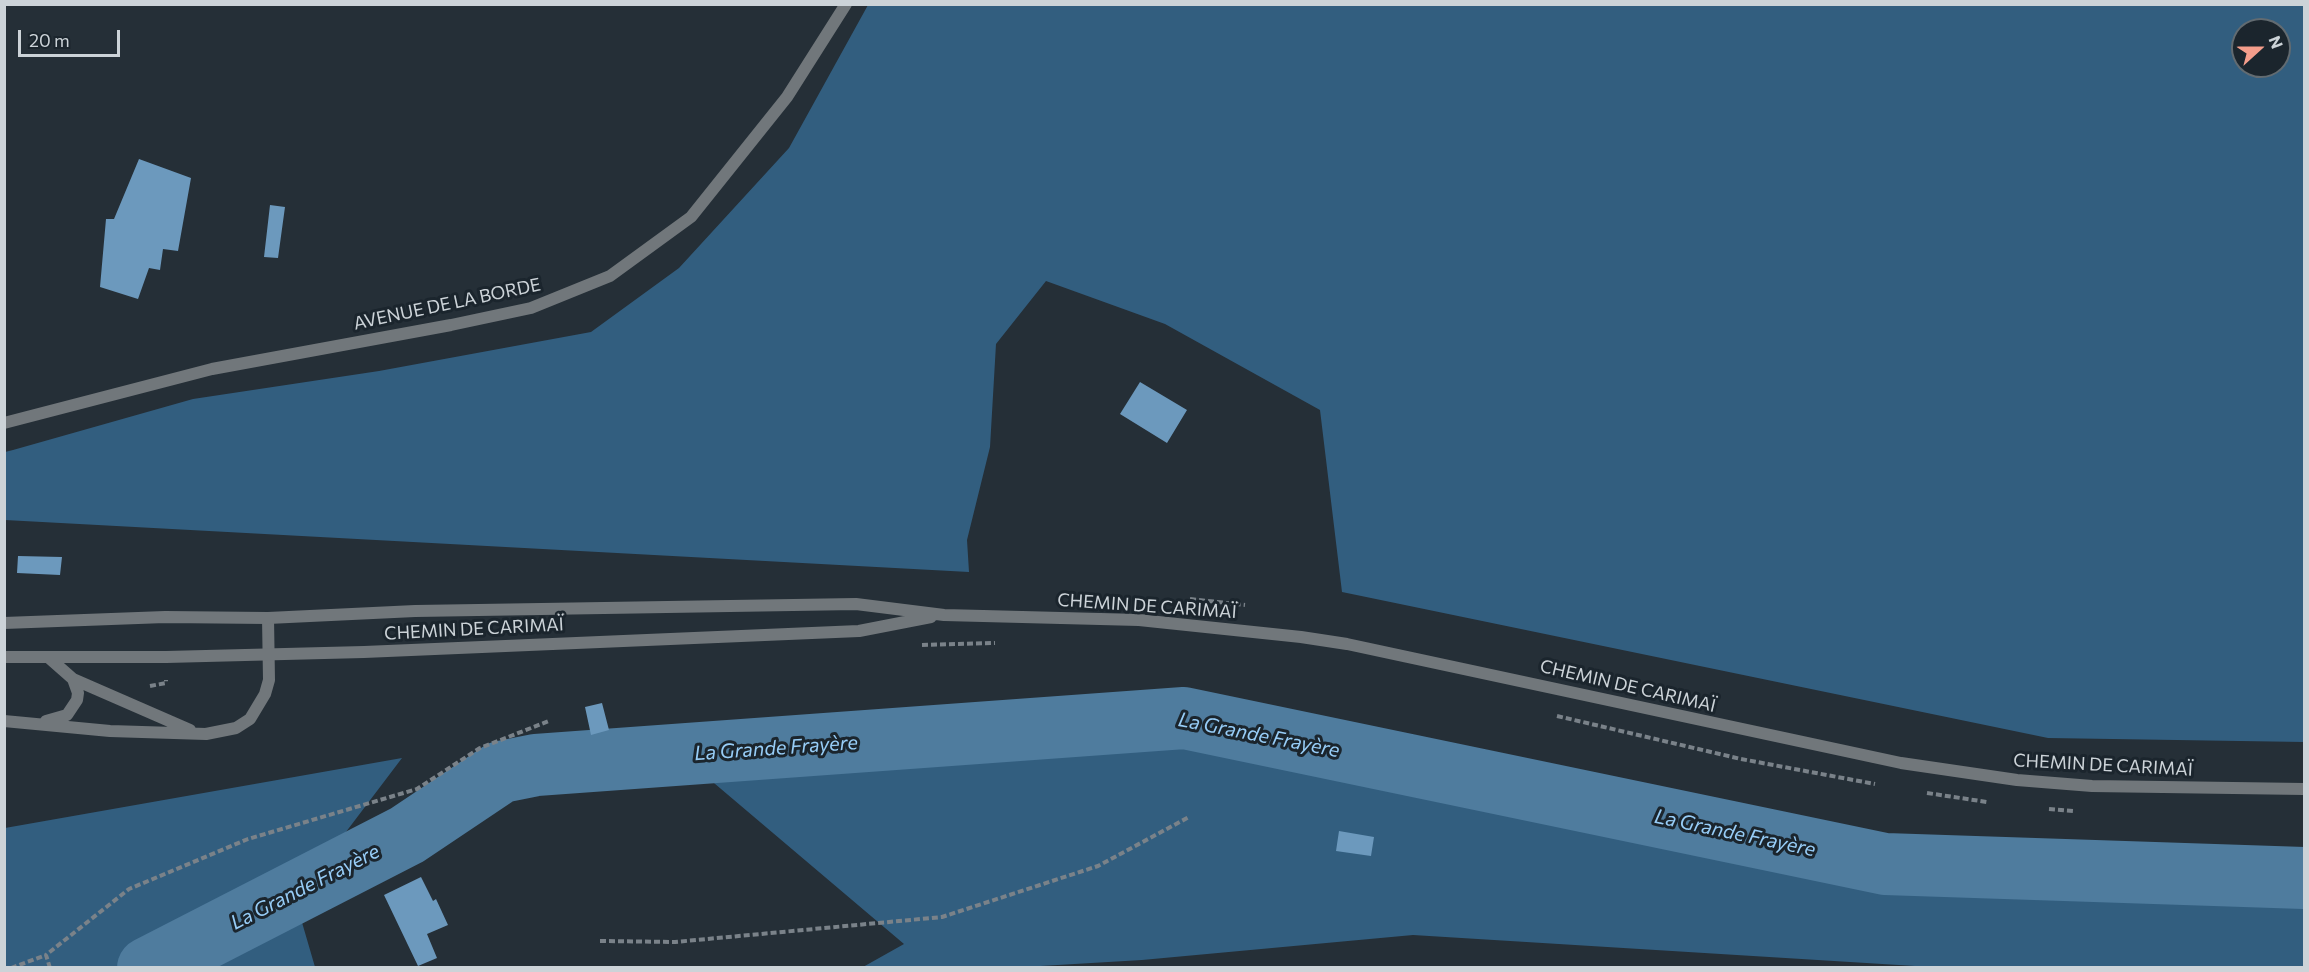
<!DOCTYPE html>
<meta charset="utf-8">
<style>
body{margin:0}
#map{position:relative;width:2309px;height:972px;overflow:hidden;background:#252f37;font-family:Commissioner,sans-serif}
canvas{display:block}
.frame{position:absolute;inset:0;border:6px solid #ccd3d8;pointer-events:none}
.north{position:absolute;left:2231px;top:18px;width:60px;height:60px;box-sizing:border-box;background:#1b252d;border:2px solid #626b71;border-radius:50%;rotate:69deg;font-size:16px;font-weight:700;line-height:24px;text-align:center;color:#ccd3d8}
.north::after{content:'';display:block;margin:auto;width:21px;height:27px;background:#f49d8b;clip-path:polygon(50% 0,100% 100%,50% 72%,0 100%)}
.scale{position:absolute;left:18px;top:30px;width:102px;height:27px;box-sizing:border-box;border:3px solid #ccd3d8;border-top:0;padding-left:8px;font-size:18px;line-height:21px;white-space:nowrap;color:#ccd3d8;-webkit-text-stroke:4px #1b252d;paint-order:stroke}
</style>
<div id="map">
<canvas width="2309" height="972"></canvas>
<div class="frame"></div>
<div class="north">N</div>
<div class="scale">20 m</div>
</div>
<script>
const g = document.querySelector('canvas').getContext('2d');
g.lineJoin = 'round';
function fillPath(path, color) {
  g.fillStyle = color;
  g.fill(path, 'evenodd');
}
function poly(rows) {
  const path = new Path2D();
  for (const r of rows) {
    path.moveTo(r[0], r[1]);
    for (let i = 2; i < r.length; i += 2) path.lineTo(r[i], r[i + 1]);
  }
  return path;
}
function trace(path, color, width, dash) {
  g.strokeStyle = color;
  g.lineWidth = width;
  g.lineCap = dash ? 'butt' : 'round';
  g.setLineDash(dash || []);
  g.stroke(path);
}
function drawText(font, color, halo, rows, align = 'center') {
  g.font = font + ' Commissioner,sans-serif';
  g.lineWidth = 6;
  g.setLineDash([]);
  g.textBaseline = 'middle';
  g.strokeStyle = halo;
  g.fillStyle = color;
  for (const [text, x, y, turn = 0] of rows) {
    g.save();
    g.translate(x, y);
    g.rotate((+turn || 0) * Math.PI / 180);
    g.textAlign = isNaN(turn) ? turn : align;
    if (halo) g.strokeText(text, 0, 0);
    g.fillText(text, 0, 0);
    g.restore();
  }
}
fillPath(poly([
 [868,5,2304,5,2304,742,2048,738,1342,592,1320,410,1165,324,1046,281,996,344,990,447,967,540,969,572,5,520,5,452,13,450,193,399,379,371,591,332,679,268,789,148],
 [2243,30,2279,30,2279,66,2243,66],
 [1224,743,1956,887,2304,898,2304,967,1931,967,1413,935,1142,960,1007,968,863,967,904,944,688,761],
 [402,758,327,857,301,919,315,967,5,967,5,828]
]), '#325e7f');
trace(poly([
 [148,968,407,835,501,772,536,765,1184,718,1885,864,2304,878]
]), '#4f7c9e', 62);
fillPath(poly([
 [139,159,191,178,178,251,163,249,160,270,149,268,138,299,100,287,106,219,114,219],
 [270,205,285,207,278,258,264,257],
 [1140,382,1187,410,1167,443,1120,414],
 [18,556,62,557,60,575,17,573],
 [602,703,609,730,591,735,585,707],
 [1339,831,1374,837,1371,856,1336,851],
 [421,877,433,901,436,899,448,925,427,934,437,958,418,966,384,895]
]), '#6c99bd');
trace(poly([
 [1190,599,1245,605],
 [922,645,995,643],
 [150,686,166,683,166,680],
 [1557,716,1741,759,1875,784],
 [1927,793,1987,802],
 [2049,809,2074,811],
 [600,941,675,942,942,917,1098,866,1189,817],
 [11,968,46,955],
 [50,968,46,955,129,889,248,839,417,789,480,748,549,721]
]), '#7a8289', 4, [6, 3]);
trace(poly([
 [73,679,190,730],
 [4,721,110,731,206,734,236,728,250,719,265,694,269,680,268,618],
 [46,721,67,715,77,700,78,693,73,679,48,657]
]), '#71777b', 12);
trace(poly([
 [4,423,212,369,451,325,531,308,610,276,691,217,787,97,846,4],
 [4,623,165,617,268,618,415,611,856,604,944,615,1139,620,1301,637,1347,644,1901,763,2017,780,2092,786,2304,789],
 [4,657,166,657,364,652,859,631,931,617]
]), '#71777b', 12);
drawText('18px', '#ccd3d8', '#1b252d', [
 ["AVENUE DE LA BORDE",447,304,-12],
 ["CHEMIN DE CARIMAÏ",1147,606,4],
 ["CHEMIN DE CARIMAÏ",474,629,-3],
 ["CHEMIN DE CARIMAÏ",1628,686,13],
 ["CHEMIN DE CARIMAÏ",2103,765,3]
]);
drawText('italic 20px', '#97cdf7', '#1b252d', [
 ["La Grande Frayère",1259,735,11],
 ["La Grande Frayère",776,748,-4],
 ["La Grande Frayère",1735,833,12],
 ["La Grande Frayère",305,887,-27]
]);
</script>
